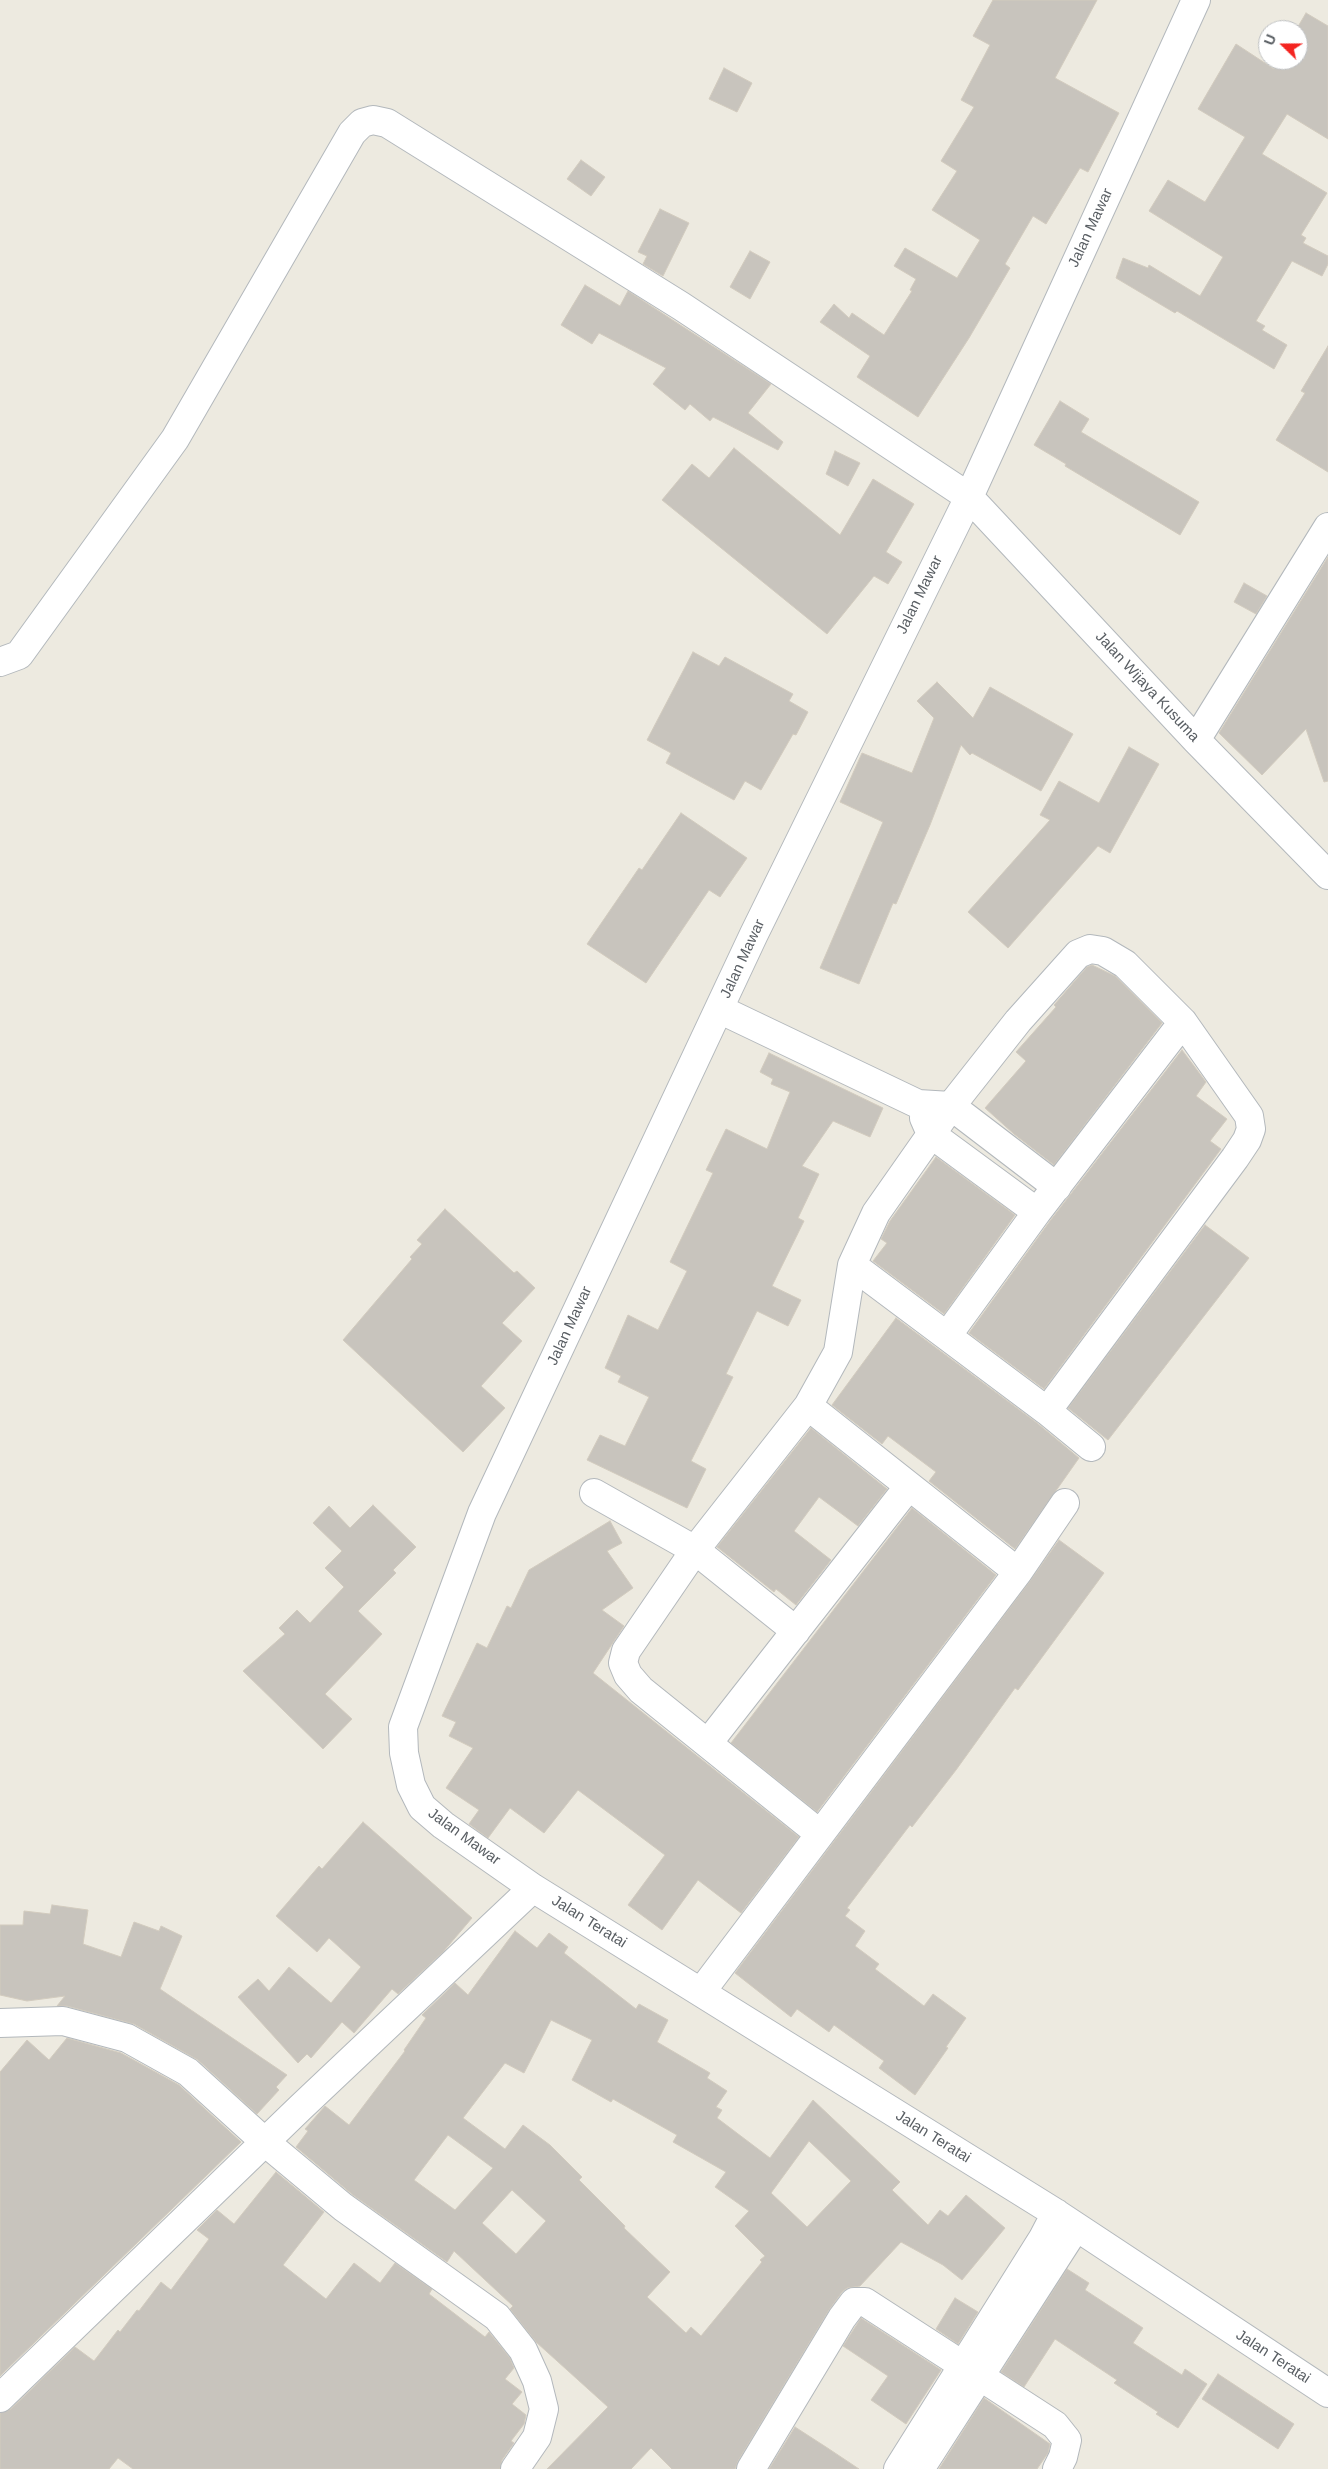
<!DOCTYPE html>
<style>
body{margin:0}
#map{position:relative;width:1328px;height:2469px;overflow:hidden;background:#edeae0;font-family:Helvetica,sans-serif}
canvas{display:block}
.north{position:absolute;left:1258px;top:20px;width:50px;height:50px;box-sizing:border-box;background:#fff;border:1px solid #bdbfc1;border-radius:50%;rotate:292deg;font-size:14px;font-weight:700;line-height:20px;text-align:center;color:#595e63}
.north::after{content:'';display:block;margin:auto;width:18px;height:22px;background:#f42420;clip-path:polygon(50% 0,100% 100%,50% 72%,0 100%)}
</style>
<div id="map">
<canvas width="1328" height="2469"></canvas>
<div class="north">U</div>
</div>
<script>
const g = document.querySelector('canvas').getContext('2d');
g.lineJoin = 'round';
function fillPath(path, color) {
  g.fillStyle = color;
  g.fill(path, 'evenodd');
}
function poly(rows) {
  const path = new Path2D();
  for (const r of rows) {
    path.moveTo(r[0], r[1]);
    for (let i = 2; i < r.length; i += 2) path.lineTo(r[i], r[i + 1]);
  }
  return path;
}
function trace(path, color, width, dash) {
  g.strokeStyle = color;
  g.lineWidth = width;
  g.lineCap = dash ? 'butt' : 'round';
  g.setLineDash(dash || []);
  g.stroke(path);
}
function drawText(font, color, halo, rows, align = 'center') {
  g.font = font + ' Helvetica,sans-serif';
  g.lineWidth = 4;
  g.setLineDash([]);
  g.textBaseline = 'middle';
  g.strokeStyle = halo;
  g.fillStyle = color;
  for (const [text, x, y, turn = 0] of rows) {
    g.save();
    g.translate(x, y);
    g.rotate((+turn || 0) * Math.PI / 180);
    g.textAlign = isNaN(turn) ? turn : align;
    if (halo) g.strokeText(text, 0, 0);
    g.fillText(text, 0, 0);
    g.restore();
  }
}
const building = poly([
 [993,0,1097,0,1055,78,1119,113,1088,172,1080,168,1046,224,1033,216,1005,264,1010,268,969,338,918,417,857,377,870,356,820,322,834,304,849,318,852,313,884,335,912,291,910,290,916,279,894,266,905,248,957,278,980,240,932,210,957,171,941,161,974,107,961,100,990,45,973,36,993,0],
 [1306,13,1328,26,1328,139,1287,114,1262,154,1327,193,1301,235,1306,238,1303,243,1328,256,1328,264,1322,276,1292,261,1256,321,1265,326,1262,330,1287,345,1274,369,1177,311,1175,313,1116,278,1123,258,1148,268,1149,265,1200,296,1223,257,1149,211,1168,180,1205,202,1245,137,1198,109,1236,44,1274,69,1279,60,1298,60,1296,30,1306,13],
 [724,68,752,83,737,112,709,99,724,68],
 [581,160,605,177,591,196,567,179,581,160],
 [660,209,689,223,663,276,643,264,647,256,638,252,660,209],
 [750,251,770,262,750,299,730,287,750,251],
 [585,285,620,306,628,291,771,384,748,413,783,442,778,450,713,417,710,421,690,404,685,410,653,384,666,368,599,333,592,344,561,325,585,285],
 [1328,346,1328,472,1276,440,1305,393,1301,391,1328,346],
 [1060,401,1089,419,1081,432,1199,502,1180,535,1065,466,1066,464,1034,445,1060,401],
 [734,448,840,535,873,479,914,504,886,552,902,562,888,584,874,576,827,634,662,500,692,464,709,478,734,448],
 [835,451,860,463,848,486,826,474,835,451],
 [1328,557,1328,781,1324,782,1306,729,1262,775,1219,733,1328,557],
 [1244,583,1267,596,1256,614,1234,602,1244,583],
 [693,652,719,666,725,657,793,694,789,701,808,712,796,735,793,734,761,790,745,781,734,800,666,763,671,753,647,740,693,652],
 [937,682,973,718,990,687,1073,734,1041,791,972,753,970,755,961,745,930,825,896,904,893,903,859,984,820,968,883,822,840,802,862,753,912,773,934,718,917,701,937,682],
 [1129,747,1159,764,1110,853,1098,846,1008,948,968,912,1050,820,1040,815,1059,781,1099,803,1129,747],
 [681,813,747,858,720,897,709,890,646,983,587,944,639,868,642,870,681,813],
 [1092,965,1115,976,1162,1023,1054,1165,1014,1134,985,1108,1026,1061,1016,1052,1056,1007,1054,1005,1087,967,1092,965],
 [1182,1050,1206,1082,1196,1096,1227,1119,1210,1141,1221,1149,1044,1389,969,1333,1050,1221,1182,1050],
 [769,1053,883,1108,870,1137,833,1121,802,1166,819,1174,798,1218,804,1221,772,1286,801,1300,788,1326,757,1311,726,1374,733,1377,691,1461,706,1469,687,1508,587,1460,600,1435,625,1446,649,1397,618,1382,621,1376,605,1368,628,1315,658,1330,687,1271,670,1262,713,1173,706,1170,726,1129,767,1149,790,1092,771,1084,773,1079,760,1072,769,1053],
 [936,1157,1015,1215,944,1314,873,1261,887,1243,881,1239,890,1221,936,1157],
 [445,1209,514,1273,517,1271,535,1288,502,1323,522,1341,481,1386,505,1408,463,1452,343,1340,412,1259,410,1257,422,1244,417,1240,445,1209],
 [1205,1225,1249,1258,1108,1440,1068,1408,1205,1225],
 [896,1318,1037,1423,1079,1458,1015,1549,929,1481,936,1472,888,1436,882,1444,832,1405,896,1318],
 [811,1428,887,1489,858,1526,819,1497,794,1531,831,1560,796,1605,776,1589,774,1592,717,1547,811,1428],
 [373,1505,416,1547,393,1570,396,1573,358,1611,382,1634,325,1694,352,1719,323,1749,243,1671,285,1634,279,1628,297,1610,310,1623,344,1587,325,1568,342,1551,313,1523,329,1506,350,1528,373,1505],
 [912,1508,996,1575,817,1812,731,1743,912,1508],
 [610,1521,622,1543,607,1551,633,1588,602,1610,624,1626,593,1673,799,1837,741,1913,698,1880,662,1930,628,1905,665,1855,578,1790,544,1833,510,1808,488,1838,469,1824,479,1810,446,1788,473,1748,449,1736,456,1722,442,1716,477,1643,487,1648,507,1606,511,1608,529,1570,610,1521],
 [1059,1540,1104,1573,1018,1690,1015,1688,956,1770,912,1827,910,1825,847,1908,850,1910,845,1916,865,1931,855,1946,879,1964,875,1969,924,2006,933,1994,966,2018,946,2047,948,2048,915,2095,879,2068,884,2061,834,2025,829,2032,797,2009,791,2017,735,1973,1030,1581,1059,1540],
 [363,1822,472,1918,443,1952,398,1994,392,1989,354,2033,342,2022,311,2058,307,2054,298,2063,238,1997,258,1979,269,1991,289,1967,331,2003,361,1967,329,1938,317,1952,276,1916,319,1866,322,1869,363,1822],
 [52,1905,88,1910,83,1944,121,1957,134,1922,159,1931,161,1926,182,1936,160,1989,287,2075,276,2087,279,2090,257,2114,198,2060,134,2024,67,2006,57,2006,65,1996,27,2001,0,1995,0,1925,23,1925,24,1911,50,1914,52,1905],
 [515,1931,537,1948,549,1933,568,1947,564,1953,636,2009,639,2004,668,2020,657,2042,710,2073,707,2078,727,2091,716,2107,722,2110,717,2118,770,2158,813,2100,900,2182,892,2190,928,2225,940,2210,948,2216,966,2195,1005,2228,962,2280,943,2265,901,2242,860,2286,847,2288,842,2292,829,2310,738,2461,735,2469,672,2469,651,2448,631,2469,547,2469,608,2407,536,2342,510,2309,513,2306,454,2251,447,2262,353,2195,296,2147,308,2131,305,2129,325,2106,349,2125,405,2051,404,2050,426,2018,422,2015,455,1983,468,1995,515,1931],
 [551,2020,592,2040,572,2080,611,2102,613,2099,677,2135,673,2142,726,2172,715,2187,749,2211,735,2226,765,2256,760,2260,762,2262,701,2336,691,2327,686,2333,647,2297,670,2272,624,2228,625,2226,579,2180,582,2177,550,2145,523,2125,505,2149,463,2118,505,2063,524,2073,551,2020],
 [448,2135,493,2168,455,2210,414,2180,448,2135],
 [809,2141,851,2181,807,2227,771,2193,809,2141],
 [512,2190,546,2221,516,2254,482,2223,512,2190],
 [67,2038,121,2053,179,2085,241,2142,0,2376,0,2072,27,2040,49,2060,67,2038],
 [276,2172,324,2212,283,2265,326,2299,354,2263,380,2283,395,2263,432,2289,429,2294,485,2337,489,2332,510,2358,514,2368,505,2379,522,2392,512,2404,526,2415,524,2424,511,2441,514,2443,502,2460,500,2469,133,2469,118,2458,109,2469,0,2469,0,2413,11,2409,75,2347,94,2361,118,2330,120,2332,137,2310,139,2311,161,2282,171,2290,209,2239,197,2230,217,2210,234,2224,276,2172],
 [1067,2269,1089,2283,1085,2290,1143,2328,1133,2343,1182,2375,1185,2369,1207,2384,1178,2428,1156,2414,1158,2412,1114,2383,1117,2380,1055,2339,1024,2387,1001,2372,1067,2269],
 [955,2298,978,2312,958,2344,936,2329,955,2298],
 [861,2318,941,2370,906,2424,871,2400,888,2376,843,2346,861,2318],
 [1218,2374,1294,2424,1278,2449,1202,2399,1218,2374],
 [984,2398,1050,2444,1048,2453,1037,2469,939,2469,984,2398],
 [795,2427,826,2447,859,2469,769,2469,795,2427]
]);
fillPath(building, '#c8c4bd');
trace(building, '#d2cbbe', 1);
const minor = poly([
 [1196,0,969,497,754,934,482,1513,403,1727,404,1753,411,1785,422,1807,443,1825,533,1888,1054,2212,1328,2393],
 [0,662,19,655,175,439,352,133,362,123,373,120,387,123,681,306,969,497,1196,740,1328,875],
 [1196,740,1328,527],
 [719,1009,918,1104,951,1106,1057,1187],
 [924,1118,931,1134,1037,1212],
 [852,1265,1047,1411,1091,1447],
 [947,1336,1037,1212,1183,1022],
 [808,1406,1018,1572],
 [594,1493,695,1550,796,1631],
 [708,1743,909,1486],
 [820,1834,641,1690,628,1675,623,1663,626,1651,695,1550,808,1406,838,1352,852,1265,876,1213,951,1106,1018,1021,1078,954,1090,949,1103,951,1125,964,1183,1022,1249,1116,1251,1129,1247,1140,1235,1158,1047,1411],
 [701,1992,1018,1572,1065,1503],
 [0,2023,63,2021,127,2038,188,2072,265,2142,343,2207,497,2317,523,2350,537,2381,544,2409,537,2437,515,2469],
 [0,2398,300,2108,533,1888],
 [751,2469,842,2318,854,2302,865,2302,1055,2425,1067,2440,1063,2457,1057,2469],
 [898,2469,1043,2238,1056,2213],
 [920,2469,1076,2227]
]);
trace(minor, '#b3b8bc', 30);
trace(minor, '#fff', 28);
drawText('15px', '#595e63', '#fff', [
 ["Jalan Mawar",1091,228,-65],
 ["Jalan Mawar",920,595,-64],
 ["Jalan Wijaya Kusuma",1147,687,47],
 ["Jalan Mawar",743,959,-65],
 ["Jalan Mawar",570,1326,-65],
 ["Jalan Mawar",464,1837,36],
 ["Jalan Teratai",589,1922,32],
 ["Jalan Teratai",933,2137,32],
 ["Jalan Teratai",1273,2357,33]
]);
</script>
